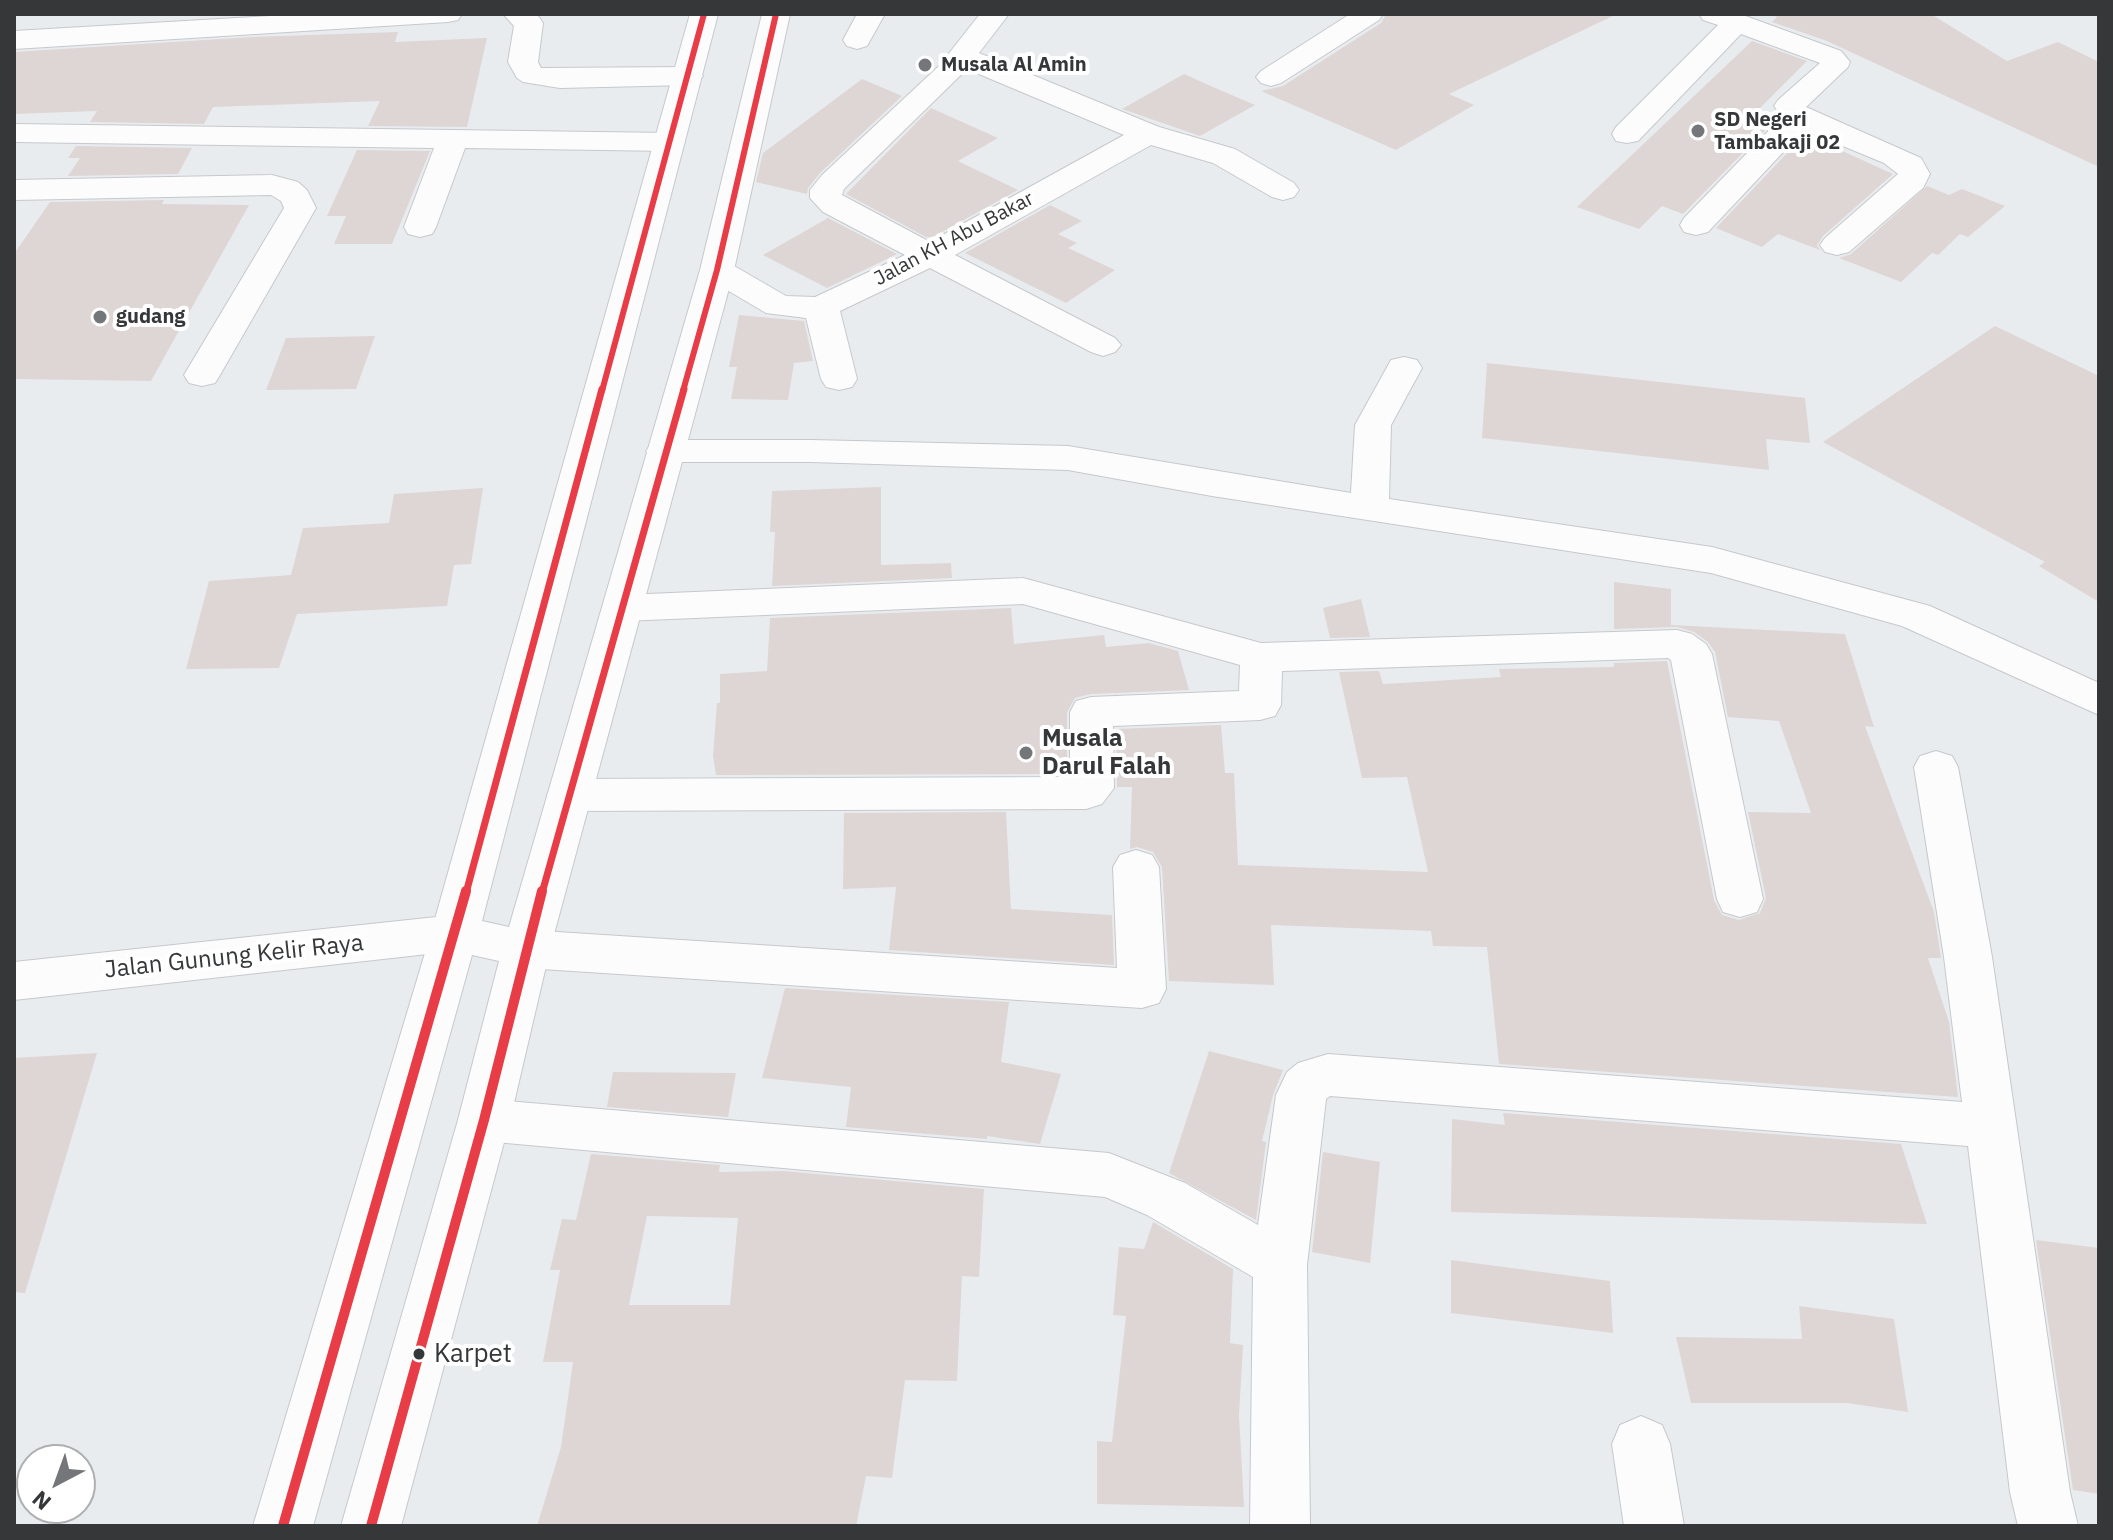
<!DOCTYPE html>
<style>
body{margin:0}
#map{position:relative;width:2113px;height:1540px;overflow:hidden;background:#e9ecef;font-family:"IBM Plex Sans",sans-serif}
canvas{display:block}
.frame{position:absolute;inset:0;border:16px solid #353739;pointer-events:none}
.north{position:absolute;left:16px;top:1444px;width:80px;height:80px;box-sizing:border-box;background:#fff;border:2px solid #aeafb0;border-radius:50%;rotate:221deg;font-size:22px;font-weight:700;line-height:32px;text-align:center;color:#353739}
.north::after{content:'';display:block;margin:auto;width:28px;height:36px;background:#747679;clip-path:polygon(50% 0,100% 100%,50% 72%,0 100%)}
</style>
<div id="map">
<canvas width="2113" height="1540"></canvas>
<div class="frame"></div>
<div class="north">N</div>
</div>
<script>
const g = document.querySelector('canvas').getContext('2d');
g.lineJoin = 'round';
function fillPath(path, color) {
  g.fillStyle = color;
  g.fill(path, 'evenodd');
}
function poly(rows) {
  const path = new Path2D();
  for (const r of rows) {
    path.moveTo(r[0], r[1]);
    for (let i = 2; i < r.length; i += 2) path.lineTo(r[i], r[i + 1]);
  }
  return path;
}
function trace(path, color, width, dash) {
  g.strokeStyle = color;
  g.lineWidth = width;
  g.lineCap = dash ? 'butt' : 'round';
  g.setLineDash(dash || []);
  g.stroke(path);
}
function drawText(font, color, halo, rows, align = 'center') {
  g.font = font + ' "IBM Plex Sans",sans-serif';
  g.lineWidth = 8;
  g.setLineDash([]);
  g.textBaseline = 'middle';
  g.strokeStyle = halo;
  g.fillStyle = color;
  for (const [text, x, y, turn = 0] of rows) {
    g.save();
    g.translate(x, y);
    g.rotate((+turn || 0) * Math.PI / 180);
    g.textAlign = isNaN(turn) ? turn : align;
    if (halo) g.strokeText(text, 0, 0);
    g.fillText(text, 0, 0);
    g.restore();
  }
}
fillPath(poly([
 [1386,14,1617,14,1449,94,1474,105,1396,150,1261,91,1283,86,1381,23],
 [1770,14,1931,14,2007,61,2058,42,2099,62,2099,167,1827,41,1772,22,1777,17],
 [398,32,395,42,487,38,467,127,368,126,380,101,213,107,204,124,90,122,97,111,14,114,14,52,252,37],
 [1752,41,1807,61,1757,111,1777,118,1683,214,1662,206,1639,229,1577,207],
 [1184,74,1213,87,1255,105,1200,136,1122,109],
 [862,79,902,96,820,173,808,188,807,194,756,182,763,153],
 [931,108,998,138,958,161,1018,190,933,237,926,237,846,194],
 [1805,134,1893,174,1823,236,1817,245,1820,250,1778,234,1762,247,1716,228],
 [76,146,192,148,178,174,68,176,80,158,68,158],
 [357,150,430,151,392,244,334,244,346,216,327,216],
 [1927,186,1949,195,1962,189,2005,206,1968,237,1960,234,1938,255,1932,253,1901,282,1839,258,1851,254],
 [164,200,162,204,249,205,151,381,14,379,14,254,50,202],
 [1050,205,1082,221,1058,234,1077,243,1068,248,1115,270,1066,303,965,253],
 [828,218,897,254,827,288,763,255],
 [739,315,804,321,813,361,794,363,788,400,731,399,737,367,729,367],
 [1995,326,2099,376,2099,602,2039,566,2045,562,1823,442],
 [375,336,356,389,266,390,286,338],
 [1487,363,1805,398,1810,443,1766,439,1769,470,1482,438],
 [881,487,881,565,951,563,952,578,772,586,775,532,770,532,772,491],
 [483,488,471,564,454,565,447,606,297,614,279,668,186,669,209,581,291,575,303,528,389,523,394,494],
 [1614,582,1671,589,1671,625,1845,634,1874,727,1865,726,1934,912,1941,958,1928,958,1949,1022,1958,1097,1499,1064,1487,947,1433,946,1431,931,1271,925,1274,985,1169,981,1162,867,1153,852,1137,847,1130,849,1132,787,1117,787,1116,729,1221,725,1225,773,1234,773,1238,865,1428,872,1407,777,1362,778,1339,672,1379,671,1383,684,1501,677,1499,669,1614,667,1614,663,1667,661,1714,900,1722,915,1739,920,1760,913,1766,898,1748,812,1811,813,1779,721,1728,717,1715,652,1708,642,1694,632,1677,627,1614,629],
 [1361,599,1370,637,1330,638,1323,608],
 [1011,608,1014,644,1104,635,1106,647,1149,643,1178,651,1189,690,1091,694,1075,698,1067,712,1067,774,716,775,713,756,717,703,720,703,720,674,767,671,770,618],
 [1006,812,1011,909,1112,915,1114,965,889,950,896,887,843,889,844,813],
 [785,988,1009,1002,1001,1062,1061,1074,1040,1144,987,1136,987,1139,846,1127,851,1087,762,1078],
 [1209,1051,1283,1070,1273,1095,1262,1141,1266,1142,1256,1220,1169,1173],
 [97,1053,25,1293,14,1292,14,1058],
 [613,1072,736,1073,728,1117,607,1107],
 [1503,1113,1901,1144,1927,1224,1451,1212,1452,1119,1505,1125],
 [1323,1152,1380,1162,1370,1263,1312,1252],
 [591,1154,720,1165,719,1172,783,1171,984,1189,979,1277,962,1276,957,1381,905,1380,892,1478,866,1476,856,1526,537,1526,561,1447,573,1362,543,1362,560,1270,550,1270,562,1219,576,1220],
 [647,1216,738,1218,730,1305,629,1305],
 [1153,1222,1233,1269,1230,1343,1243,1345,1239,1415,1244,1507,1097,1504,1097,1441,1112,1442,1126,1316,1113,1315,1119,1247,1144,1249],
 [2036,1240,2099,1248,2099,1494,2073,1490],
 [1451,1260,1610,1281,1613,1333,1451,1313],
 [1799,1306,1894,1319,1908,1412,1847,1403,1691,1403,1676,1337,1802,1339]
]), '#ded5d5');
const minor = poly([
 [305,14,462,14,458,20,448,22,14,49,14,31,305,14],
 [503,14,535,14,539,17,543,23,538,62,541,68,688,67,698,70,703,76,698,82,688,85,560,88,523,82,517,78,508,62,514,26,503,14],
 [857,14,885,14,867,46,857,49,847,46,843,40,857,14],
 [980,14,1009,14,979,53,1159,127,1235,149,1294,183,1299,190,1294,197,1283,200,1272,197,1213,163,1151,145,955,255,1115,338,1121,345,1115,352,1103,356,1091,352,930,268,840,311,857,379,852,387,839,390,826,387,821,379,806,318,766,313,705,277,700,270,705,263,717,260,729,263,786,296,815,297,905,255,823,212,810,198,810,190,822,175,939,66,980,14],
 [967,69,1124,135,930,242,842,195,844,189,967,69],
 [1350,14,1383,14,1379,20,1281,83,1271,86,1261,83,1256,77,1261,71,1350,14],
 [1699,14,1740,14,1841,51,1850,62,1848,67,1806,107,1921,158,1930,174,1923,188,1849,252,1837,255,1825,252,1820,245,1825,238,1898,174,1884,163,1804,130,1708,232,1696,235,1684,232,1680,225,1684,218,1782,117,1774,106,1778,100,1820,63,1741,34,1638,141,1627,143,1616,141,1612,134,1616,127,1718,25,1703,20,1699,14],
 [14,124,670,133,681,135,685,142,681,149,670,151,465,148,436,227,432,234,420,237,408,234,404,227,434,148,14,142,14,124],
 [272,175,298,182,307,190,316,208,220,375,215,383,202,386,189,383,184,375,284,208,281,201,271,195,14,200,14,180,272,175],
 [1404,357,1417,360,1422,368,1391,425,1389,499,1712,547,1930,606,2099,683,2099,715,1902,626,1711,573,1212,496,1068,470,811,462,665,462,652,459,646,451,652,443,665,440,811,440,1068,446,1351,493,1355,425,1391,360,1404,357],
 [1023,578,1261,643,1677,630,1692,634,1706,644,1712,654,1763,899,1757,912,1740,917,1723,912,1717,899,1671,660,1668,658,1282,671,1281,705,1275,716,1260,720,1113,726,1114,788,1102,804,1086,809,569,811,553,806,547,795,553,784,569,779,1070,777,1070,712,1076,701,1091,697,1239,691,1240,665,1023,604,624,621,610,618,604,608,610,598,624,595,1023,578],
 [1936,751,1952,756,1958,767,1992,957,2070,1492,2078,1526,2018,1526,2010,1492,1968,1146,1330,1096,1326,1099,1307,1265,1310,1526,1250,1526,1253,1277,1147,1215,1105,1197,484,1141,466,1135,458,1120,466,1105,484,1099,1109,1153,1185,1183,1258,1225,1276,1095,1287,1072,1298,1063,1328,1054,1962,1102,1944,957,1914,767,1920,756,1936,751],
 [1136,850,1152,855,1159,867,1166,989,1159,1003,1142,1008,526,968,509,962,502,949,509,936,526,930,1117,968,1113,867,1120,855,1136,850],
 [455,915,472,920,479,933,472,946,455,951,14,1000,14,962,455,915],
 [1641,1416,1662,1425,1670,1444,1684,1526,1624,1526,1612,1444,1620,1425,1641,1416]
]);
const highway = poly([
 [690,14,718,14,482,921,509,927,700,270,762,14,790,14,734,270,550,949,510,1120,401,1526,341,1526,458,1120,499,961,472,955,313,1526,253,1526,431,933,690,14]
]);
trace(minor, '#c6c9cb', 2);
trace(highway, '#c6c9cb', 2);
fillPath(minor, '#fcfcfd');
fillPath(highway, '#fcfcfd');
trace(poly([
 [602,391,704,14],
 [683,391,717,270,776,14]
]), '#e83d46', 6);
trace(poly([
 [466,893,602,389],
 [542,893,684,389]
]), '#e83d46', 7);
trace(poly([
 [283,1526,466,891],
 [371,1526,484,1120,542,891]
]), '#e83d46', 10);
for (const [x, y, r, color] of [
 [925,65,8,"#747679"],
 [1698,131,8,"#747679"],
 [100,317,8,"#747679"],
 [1026,753,8,"#747679"],
 [419,1354,7,"#353739"]
]) {
  const dot = new Path2D();
  dot.arc(x, y, r, 0, 2 * Math.PI);
  g.fillStyle = color;
  g.fill(dot);
  trace(dot, '#fff', 3);
}
drawText('bold 20px', '#353739', '#fff', [
 ["Musala Al Amin",941,65],
 ["SD Negeri",1714,120],
 ["Tambakaji 02",1714,143],
 ["gudang",116,317]
], 'left');
drawText('20px', '#353739', '#fff', [
 ["Jalan KH Abu Bakar",954,239,-28]
]);
drawText('bold 24px', '#353739', '#fff', [
 ["Musala",1042,739],
 ["Darul Falah",1042,767]
], 'left');
drawText('24px', '#353739', '#fff', [
 ["Jalan Gunung Kelir Raya",234,957,-6]
]);
drawText('26px', '#353739', '#fff', [
 ["Karpet",434,1354]
], 'left');
</script>
